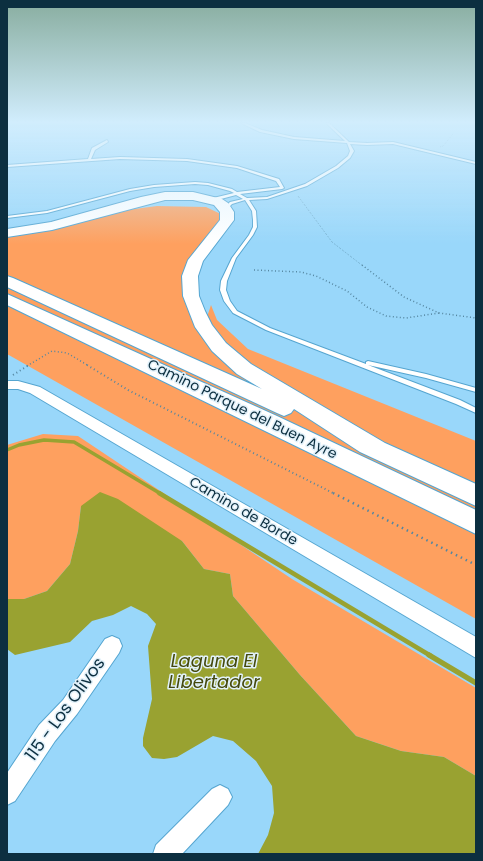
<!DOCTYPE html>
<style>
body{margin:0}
#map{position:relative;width:483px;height:861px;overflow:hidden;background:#99d7fa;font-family:Poppins,sans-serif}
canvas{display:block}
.frame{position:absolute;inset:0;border:8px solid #0c2f40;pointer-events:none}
</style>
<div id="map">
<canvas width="483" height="861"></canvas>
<div class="frame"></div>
</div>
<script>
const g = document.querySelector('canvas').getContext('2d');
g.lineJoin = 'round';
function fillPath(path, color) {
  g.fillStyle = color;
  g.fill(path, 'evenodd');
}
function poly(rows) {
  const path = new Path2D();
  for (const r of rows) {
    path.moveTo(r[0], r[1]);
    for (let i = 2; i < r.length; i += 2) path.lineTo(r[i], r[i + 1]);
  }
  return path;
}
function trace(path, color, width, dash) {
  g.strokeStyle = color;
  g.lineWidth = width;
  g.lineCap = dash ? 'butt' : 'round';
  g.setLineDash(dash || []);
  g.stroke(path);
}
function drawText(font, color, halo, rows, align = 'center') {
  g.font = font + ' Poppins,sans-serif';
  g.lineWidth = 3;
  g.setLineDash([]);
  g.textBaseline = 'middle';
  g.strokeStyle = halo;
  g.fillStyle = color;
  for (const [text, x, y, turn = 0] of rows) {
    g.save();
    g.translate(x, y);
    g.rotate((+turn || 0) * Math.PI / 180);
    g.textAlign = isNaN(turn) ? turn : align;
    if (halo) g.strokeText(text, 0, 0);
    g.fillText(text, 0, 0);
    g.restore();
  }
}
fillPath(poly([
 [157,206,206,207,227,217,193,265,204,326,211,305,217,320,248,349,476,441,476,619,7,354,7,233,97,214],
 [43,434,78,436,292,579,476,688,476,776,444,757,401,751,356,736,300,675,233,596,230,574,204,569,182,541,81,506,78,531,70,564,47,591,24,599,7,599,7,445]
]), '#fea05f');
fillPath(poly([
 [100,492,118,499,182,541,204,569,230,574,233,596,300,675,356,736,401,751,444,757,476,776,476,854,258,854,268,835,274,813,272,786,256,761,233,741,213,736,177,757,164,759,152,758,143,746,143,738,152,699,148,646,156,624,147,614,131,606,113,615,92,621,70,642,15,655,7,649,7,599,24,599,47,591,70,564,78,531,81,506]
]), '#99a231');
trace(poly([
 [7,450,19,445,44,440,74,442,161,494]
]), '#99a231', 3.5);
trace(poly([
 [159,493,431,656]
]), '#99a231', 4.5);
trace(poly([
 [429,655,476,683]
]), '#99a231', 5.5);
const service = poly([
 [241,123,245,123,262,130,294,137,345,141,326,123,329,123,349,142,367,143,393,142,476,162,476,164,393,144,367,145,350,144,354,151,350,158,338,168,307,186,267,199,249,200,256,211,257,227,253,235,236,258,227,281,226,290,230,301,237,311,270,328,366,364,366,362,368,361,426,374,476,388,476,392,426,378,368,365,460,400,476,408,476,413,456,404,266,330,233,313,224,301,220,290,221,281,232,258,249,235,253,227,253,220,252,211,245,200,232,204,226,210,223,209,230,202,243,199,236,195,217,200,211,200,209,199,234,193,230,191,208,185,195,184,154,187,130,191,47,213,7,218,7,216,47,211,130,189,154,185,195,182,208,183,232,189,237,192,280,187,276,181,237,168,187,161,120,159,7,167,7,165,88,159,92,148,107,140,108,142,95,150,91,159,120,157,187,159,237,166,279,179,284,188,282,189,240,194,247,198,267,197,305,184,336,166,348,156,350,151,347,143,294,139,260,132,241,123]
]);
const minor = poly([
 [7,381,18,381,40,387,476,637,476,658,30,393,18,389,7,389,7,381],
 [112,636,119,639,122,646,119,653,77,714,55,741,15,801,7,805,7,773,39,725,63,700,105,639,112,636],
 [220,785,228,789,232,797,228,805,182,854,153,854,156,845,212,789,220,785]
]);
const motorway = poly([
 [165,192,193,192,222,199,228,203,234,212,234,220,203,261,198,276,199,296,205,311,212,325,226,343,251,364,385,443,476,484,476,506,360,452,294,409,291,413,284,416,277,413,7,287,7,276,13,278,262,389,237,374,212,351,195,327,183,296,182,276,188,260,220,220,220,212,214,205,193,200,165,200,52,230,7,237,7,229,51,222,141,197,165,192],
 [7,294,277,416,476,510,476,534,7,305,7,294]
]);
trace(service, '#55a5d0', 2);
trace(minor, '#55a5d0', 2);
trace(motorway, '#55a5d0', 2);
trace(poly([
 [440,147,443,146,453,134],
 [298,196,332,242,363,266]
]), '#5586a0', 1, [0.5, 1.5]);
trace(poly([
 [362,265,404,297,439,313,476,318],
 [254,270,301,272,316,276,347,291,367,307,386,316,406,318,439,313],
 [27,366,52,351,67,353,89,366]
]), '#5586a0', 1.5, [1, 2.5]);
trace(poly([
 [87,365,128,390,335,494],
 [13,375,29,365]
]), '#5586a0', 2, [1, 3]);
trace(poly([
 [333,493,476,565]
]), '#5586a0', 2.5, [1.5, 4]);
fillPath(service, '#fff');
fillPath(minor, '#fff');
fillPath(motorway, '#fff');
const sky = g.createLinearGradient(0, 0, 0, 244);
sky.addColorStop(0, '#88ad9f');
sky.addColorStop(0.5, '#d1edfd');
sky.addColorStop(1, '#d1edfd00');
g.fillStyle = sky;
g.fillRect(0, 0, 483, 244);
drawText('14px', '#0c2f40', '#e2f1fa', [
 ["Camino Parque del Buen Ayre",242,410,26],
 ["Camino de Borde",243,512,30]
]);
drawText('17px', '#0c2f40', '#e2f1fa', [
 ["115 - Los Olivos",66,710,-54]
]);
drawText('italic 18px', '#44490d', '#e2f1fa', [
 ["Laguna El",214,662],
 ["Libertador",214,683]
]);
</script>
